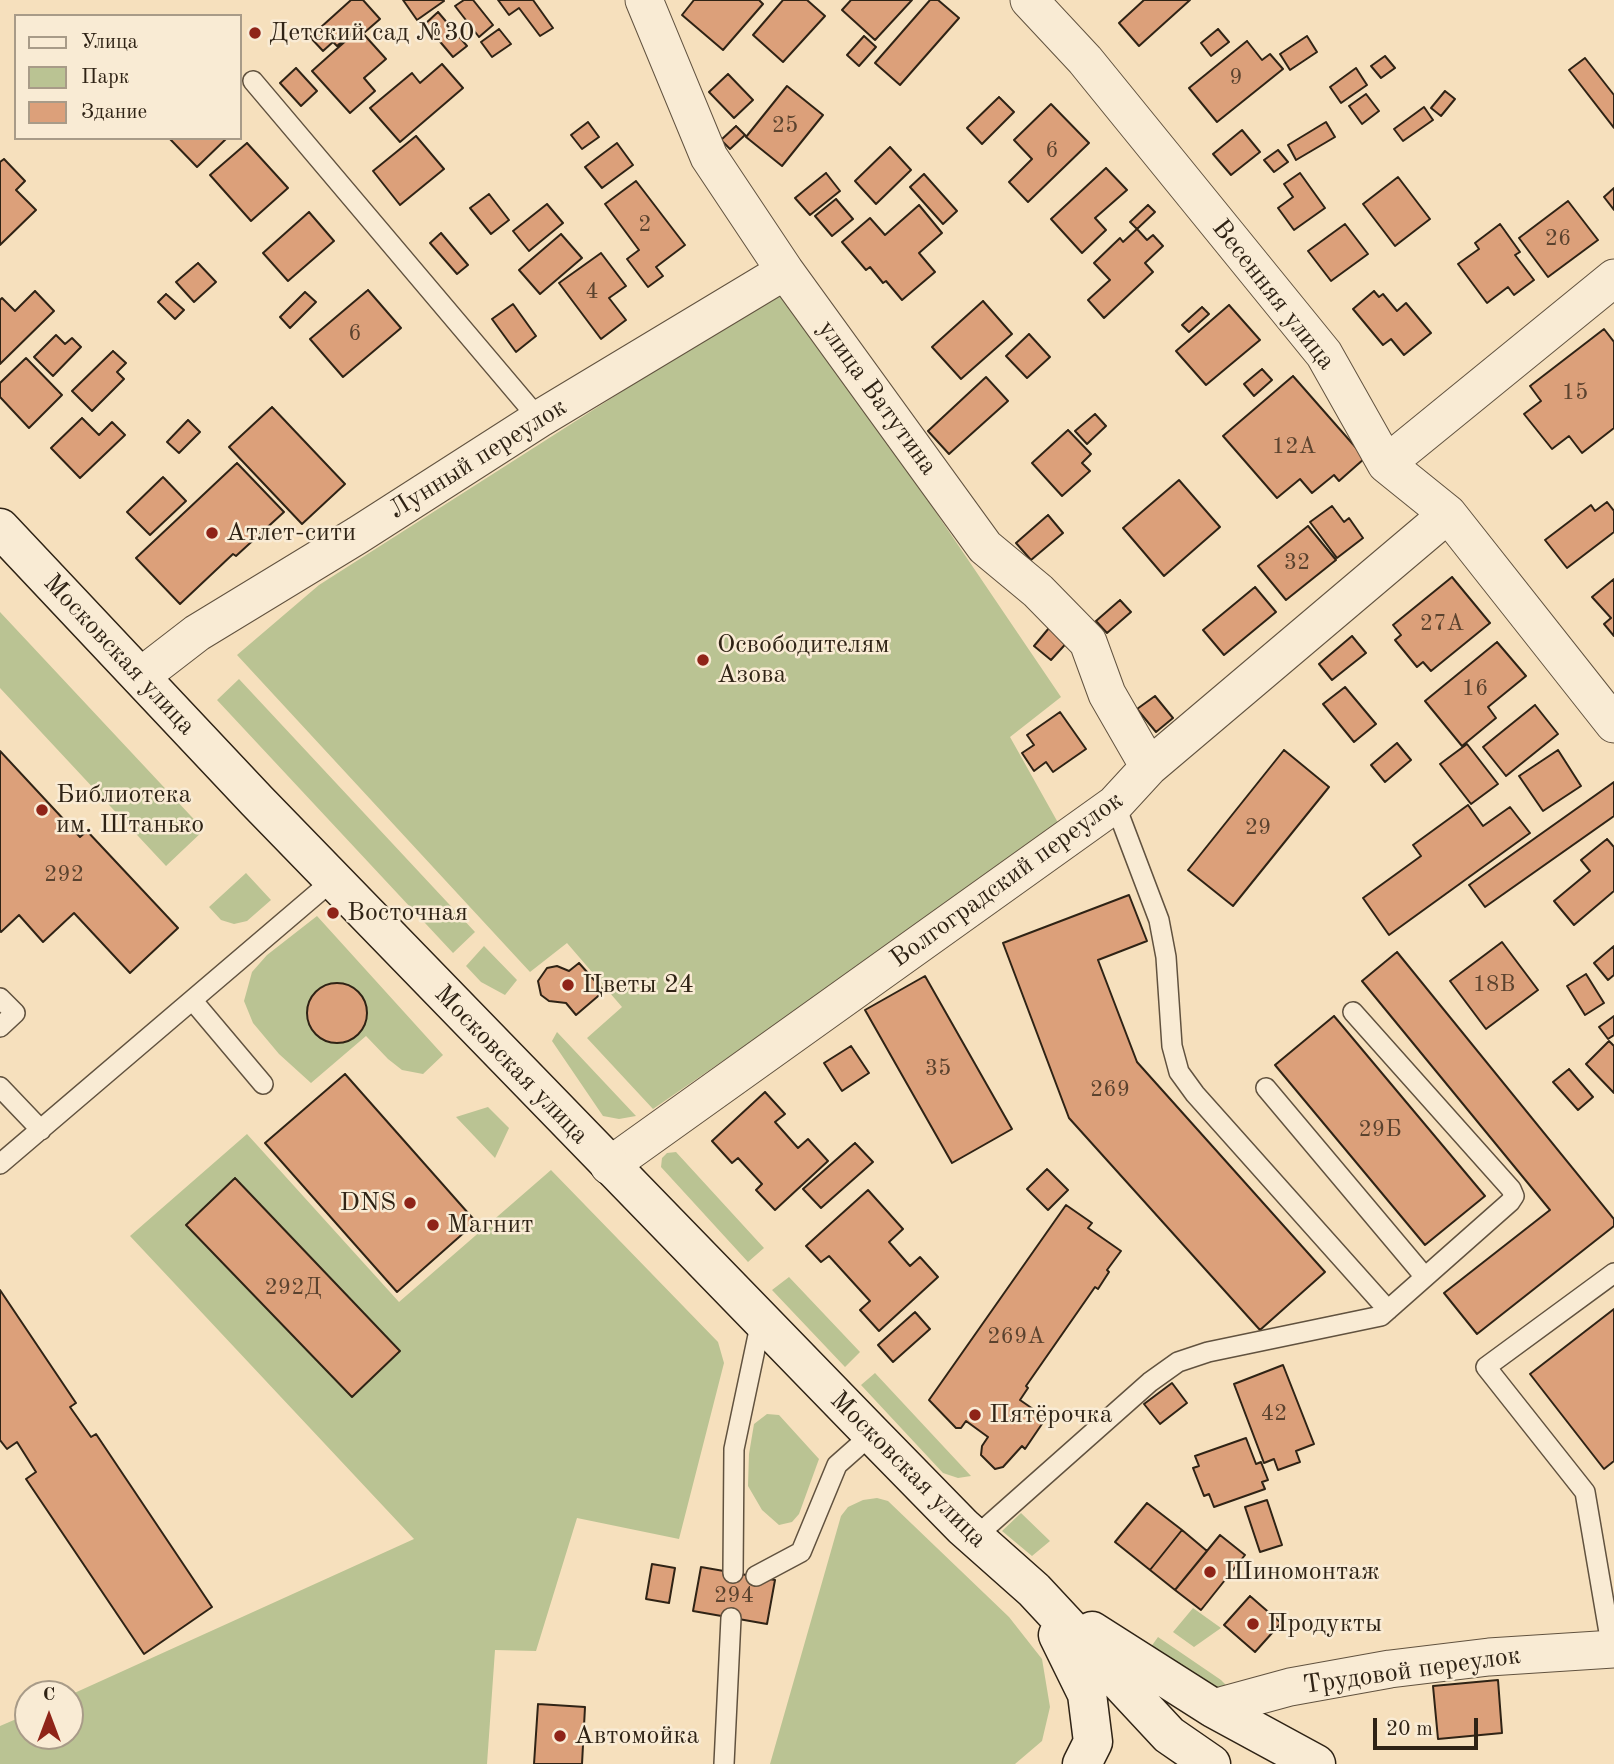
<!DOCTYPE html>
<meta charset="utf-8">
<style>
body{margin:0}
#map{position:relative;width:1614px;height:1764px;overflow:hidden;background:#f6e0bd;font-family:"Old Standard TT",serif}
canvas{display:block}
.legend{position:absolute;left:14px;top:14px;width:228px;height:126px;box-sizing:border-box;background:#f9ebd4;border:2px solid #a89b88;margin:0;padding:9px 12px;list-style:none;font-size:21px;color:#2f2315}
.legend li{display:flex;align-items:center;gap:14px;height:35px}
.legend b{width:35px;border:2px solid #a89b88}
.north{position:absolute;left:14px;top:1680px;width:70px;height:70px;box-sizing:border-box;background:#f9ebd4;border:2px solid #a89b88;border-radius:50%;rotate:0deg;font-size:19px;font-weight:700;line-height:28px;text-align:center;color:#2f2315}
.north::after{content:'';display:block;margin:auto;width:24px;height:32px;background:#8f2418;clip-path:polygon(50% 0,100% 100%,50% 72%,0 100%)}
.scale{position:absolute;left:1373px;top:1718px;width:105px;height:32px;box-sizing:border-box;border:4px solid #2f2315;border-top:0;padding-left:9px;font-size:21px;line-height:24px;white-space:nowrap;color:#2f2315;-webkit-text-stroke:5px #f9ebd4;paint-order:stroke}
</style>
<div id="map">
<canvas width="1614" height="1764"></canvas>
<ul class="legend">
<li><b style="height:9px;background:#f9ebd4"></b>Улица</li>
<li><b style="height:19px;background:#bac393"></b>Парк</li>
<li><b style="height:19px;background:#dca07a"></b>Здание</li>
</ul>
<div class="north">С</div>
<div class="scale">20 m</div>
</div>
<script>
const g = document.querySelector('canvas').getContext('2d');
g.lineJoin = 'round';
function fillPath(path, color) {
  g.fillStyle = color;
  g.fill(path, 'evenodd');
}
function poly(rows) {
  const path = new Path2D();
  for (const r of rows) {
    if (r.length === 3) {
      path.moveTo(r[0] + r[2], r[1]);
      path.arc(r[0], r[1], r[2], 0, 2 * Math.PI);
      continue;
    }
    path.moveTo(r[0], r[1]);
    for (let i = 2; i < r.length; i += 2) path.lineTo(r[i], r[i + 1]);
  }
  return path;
}
function trace(path, color, width, dash) {
  g.strokeStyle = color;
  g.lineWidth = width;
  g.lineCap = dash ? 'butt' : 'round';
  g.setLineDash(dash || []);
  g.stroke(path);
}
function drawText(font, color, halo, rows, align = 'center') {
  g.font = font + ' "Old Standard TT",serif';
  g.lineWidth = 5;
  g.setLineDash([]);
  g.textBaseline = 'middle';
  g.strokeStyle = halo;
  g.fillStyle = color;
  for (const [text, x, y, turn = 0] of rows) {
    g.save();
    g.translate(x, y);
    g.rotate((+turn || 0) * Math.PI / 180);
    g.textAlign = isNaN(turn) ? turn : align;
    if (halo) g.strokeText(text, 0, 0);
    g.fillText(text, 0, 0);
    g.restore();
  }
}
fillPath(poly([
 [784,288,1061,697,1010,737,1061,828,653,1109,587,1038,622,1007,567,943,530,972,237,655,319,585],
 [0,612,204,830,166,866,0,688],
 [239,679,475,932,453,953,217,700],
 [246,873,271,900,247,921,234,924,221,920,209,907],
 [317,916,443,1055,423,1074,402,1070,388,1059,366,1036,311,1083,279,1054,253,1023,244,1001,252,972,267,955],
 [334,983,348,985,359,993,366,1004,367,1017,362,1030,352,1039,339,1043,326,1042,315,1034,308,1022,307,1009,312,997,321,987],
 [484,946,517,980,505,995,481,982,466,966],
 [557,1032,636,1116,619,1119,603,1116,552,1041],
 [488,1107,509,1128,495,1158,456,1117],
 [247,1134,399,1302,551,1170,718,1342,724,1363,679,1539,577,1518,536,1651,495,1650,487,1764,0,1764,0,1726,28,1714,28,1736,70,1736,70,1695,414,1539,130,1236],
 [676,1152,764,1248,748,1262,661,1167,662,1158,667,1153],
 [789,1277,860,1352,845,1367,772,1290],
 [875,1373,971,1476,958,1478,943,1473,861,1385],
 [767,1414,779,1415,819,1459,799,1514,792,1522,779,1525,762,1510,748,1486,749,1454,754,1424],
 [877,1498,888,1501,1009,1617,1042,1659,1050,1707,1042,1741,1015,1764,770,1764,841,1516,848,1507,863,1500],
 [1021,1513,1050,1541,1032,1556,1002,1531],
 [1193,1608,1221,1628,1194,1647,1173,1632],
 [1158,1637,1221,1680,1228,1687,1216,1690,1148,1651]
]), '#bac393');
const building = poly([
 [351,0,363,0,380,19,365,32,360,26,337,46,333,42,323,51,310,37,351,0],
 [403,0,443,0,444,1,417,20,403,0],
 [464,0,473,0,493,25,479,37,455,6,464,0],
 [498,0,533,0,553,28,540,36,519,8,509,15,498,0],
 [694,0,759,0,763,4,723,50,682,15,694,0],
 [783,0,807,0,825,16,783,62,753,35,783,0],
 [851,0,912,0,875,40,842,10,851,0],
 [930,0,938,0,959,18,900,85,875,63,930,0],
 [1144,0,1190,0,1139,46,1119,23,1144,0],
 [438,12,467,46,453,57,425,24,438,12],
 [359,29,386,59,364,78,375,91,350,113,312,71,359,29],
 [499,29,511,44,492,57,481,42,499,29],
 [1218,29,1229,42,1211,56,1201,43,1218,29],
 [864,36,876,47,859,66,847,55,864,36],
 [1307,36,1317,52,1290,70,1280,54,1307,36],
 [1247,41,1262,60,1270,54,1283,69,1217,122,1189,88,1247,41],
 [1385,56,1395,68,1381,78,1371,66,1385,56],
 [1585,58,1614,95,1614,128,1569,70,1585,58],
 [442,64,463,88,400,142,370,108,412,73,420,83,442,64],
 [296,68,317,91,301,106,280,83,296,68],
 [1356,68,1367,85,1341,103,1330,87,1356,68],
 [728,74,753,100,734,118,709,92,728,74],
 [787,86,823,115,782,166,746,137,787,86],
 [1445,91,1455,99,1441,116,1431,108,1445,91],
 [1366,94,1379,111,1362,124,1349,106,1366,94],
 [999,97,1014,112,982,144,967,128,999,97],
 [1051,104,1089,143,1028,202,1009,182,1032,159,1014,140,1051,104],
 [1424,107,1433,120,1403,141,1394,129,1424,107],
 [588,122,599,137,582,149,571,135,588,122],
 [1326,122,1335,137,1296,160,1288,145,1326,122],
 [736,126,745,135,730,149,721,140,736,126],
 [1242,130,1260,152,1231,175,1213,154,1242,130],
 [416,136,444,169,400,205,373,171,416,136],
 [169,138,227,138,197,167,169,138],
 [247,143,288,188,251,221,210,175,247,143],
 [617,143,633,165,602,188,585,167,617,143],
 [890,147,911,170,876,204,855,181,890,147],
 [1278,150,1288,162,1274,172,1264,160,1278,150],
 [4,159,25,181,16,190,36,210,0,245,0,162,4,159],
 [1106,168,1127,190,1095,218,1106,230,1082,253,1051,219,1106,168],
 [826,173,840,191,810,215,795,198,826,173],
 [1300,173,1325,208,1294,230,1278,208,1293,197,1284,184,1300,173],
 [924,174,957,211,943,224,910,187,924,174],
 [1398,177,1430,219,1395,246,1363,204,1398,177],
 [636,181,685,245,656,267,663,276,648,287,627,259,639,250,605,204,636,181],
 [1614,188,1614,210,1604,197,1614,188],
 [489,194,509,220,491,234,470,208,489,194],
 [836,199,853,219,832,236,815,216,836,199],
 [1568,201,1598,240,1548,277,1519,238,1568,201],
 [547,204,563,223,529,251,513,231,547,204],
 [919,205,942,233,919,253,935,272,902,300,886,281,883,283,870,267,866,270,842,242,870,218,885,235,919,205],
 [1148,205,1155,212,1137,229,1130,222,1148,205],
 [309,212,334,241,288,281,263,253,309,212],
 [1345,224,1368,254,1331,281,1308,251,1345,224],
 [1500,224,1520,252,1515,255,1534,280,1514,295,1508,287,1487,303,1458,264,1479,249,1475,243,1500,224],
 [1137,229,1147,240,1153,235,1163,246,1145,263,1153,272,1104,318,1088,300,1110,280,1094,263,1120,238,1123,242,1137,229],
 [441,233,468,265,457,274,430,243,441,233],
 [561,234,582,258,540,294,519,270,561,234],
 [601,253,626,286,609,298,626,320,601,339,559,283,601,253],
 [198,263,216,282,194,302,176,282,198,263],
 [368,290,401,328,343,377,310,339,368,290],
 [35,291,54,311,0,364,0,300,2,298,15,311,35,291],
 [1374,291,1379,297,1383,294,1397,311,1406,303,1431,333,1404,355,1391,339,1383,345,1353,309,1374,291],
 [305,292,316,302,290,328,280,317,305,292],
 [166,294,184,310,175,319,158,302,166,294],
 [983,301,1012,334,961,379,932,347,983,301],
 [513,304,536,336,516,352,492,319,513,304],
 [1229,305,1260,340,1206,385,1176,351,1229,305],
 [1202,307,1209,314,1189,332,1182,325,1202,307],
 [1604,329,1614,342,1614,428,1582,453,1569,436,1552,449,1524,414,1541,401,1530,386,1604,329],
 [1029,334,1050,357,1027,378,1006,356,1029,334],
 [56,335,65,344,72,338,81,347,53,376,34,357,56,335],
 [113,351,126,363,117,372,124,379,92,411,72,391,113,351],
 [26,358,62,395,29,428,0,397,0,383,26,358],
 [1262,369,1272,380,1254,396,1244,384,1262,369],
 [1293,376,1365,458,1339,481,1334,475,1312,493,1300,479,1277,498,1223,436,1293,376],
 [986,377,1008,401,949,454,928,431,986,377],
 [272,407,345,484,302,524,229,447,272,407],
 [1095,414,1106,426,1087,444,1075,431,1095,414],
 [82,418,99,435,112,422,125,435,80,478,51,448,82,418],
 [188,420,200,432,179,453,167,442,188,420],
 [1068,430,1091,454,1082,463,1090,471,1062,496,1032,463,1068,430],
 [237,463,284,512,236,556,233,554,180,604,136,558,237,463],
 [163,477,186,501,150,535,127,512,163,477],
 [1179,480,1220,527,1164,576,1123,528,1179,480],
 [1607,502,1614,511,1614,532,1567,568,1545,540,1591,505,1595,511,1607,502],
 [1332,506,1344,522,1349,518,1363,538,1337,558,1310,522,1332,506],
 [1048,515,1063,533,1031,560,1016,543,1048,515],
 [1308,526,1336,560,1286,600,1258,566,1308,526],
 [1452,577,1490,623,1431,671,1423,662,1417,667,1395,640,1401,635,1393,625,1452,577],
 [1614,579,1614,636,1604,624,1611,618,1592,597,1614,579],
 [1255,587,1276,612,1224,655,1203,630,1255,587],
 [1120,600,1131,612,1107,633,1096,621,1120,600],
 [1054,622,1071,638,1051,660,1034,646,1054,622],
 [1352,636,1366,653,1332,680,1319,664,1352,636],
 [1497,642,1526,676,1488,707,1496,718,1462,746,1425,701,1497,642],
 [1345,687,1376,724,1354,742,1323,704,1345,687],
 [1155,696,1173,718,1156,732,1137,709,1155,696],
 [1535,705,1558,734,1506,776,1483,747,1535,705],
 [1060,712,1086,749,1053,772,1046,762,1034,771,1022,753,1034,745,1027,735,1060,712],
 [1397,743,1411,760,1385,782,1371,765,1397,743],
 [1467,744,1498,784,1471,804,1440,764,1467,744],
 [1284,750,1329,787,1233,906,1188,870,1284,750],
 [1558,750,1581,786,1543,811,1519,776,1558,750],
 [0,751,80,837,87,831,178,928,130,973,74,913,43,942,19,915,1,932,0,930,0,751],
 [1614,782,1614,816,1485,907,1469,885,1614,782],
 [1468,805,1483,826,1510,807,1530,833,1389,935,1363,898,1421,856,1413,845,1468,805],
 [1607,839,1614,847,1614,891,1574,925,1554,901,1590,871,1581,860,1607,839],
 [1129,895,1147,941,1098,960,1137,1062,1325,1272,1260,1330,1069,1118,1003,943,1129,895],
 [1502,942,1538,990,1486,1029,1450,981,1502,942],
 [1614,946,1614,975,1608,980,1594,963,1614,946],
 [1397,952,1614,1219,1614,1226,1477,1334,1444,1293,1550,1210,1362,981,1397,952],
 [579,963,604,991,576,1015,566,1003,549,1001,541,995,538,981,547,968,557,966,569,971,579,963],
 [1586,974,1604,1003,1585,1015,1567,986,1586,974],
 [925,976,1012,1129,952,1163,865,1010,925,976],
 [337,1013,30],
 [1334,1016,1485,1196,1425,1245,1275,1065,1334,1016],
 [1614,1016,1614,1035,1608,1039,1599,1027,1614,1016],
 [1609,1041,1614,1046,1614,1093,1586,1064,1609,1041],
 [851,1046,869,1073,842,1091,824,1063,851,1046],
 [1569,1069,1593,1097,1578,1110,1553,1082,1569,1069],
 [345,1074,476,1222,397,1292,265,1143,345,1074],
 [765,1092,785,1114,775,1122,798,1148,808,1139,828,1161,775,1210,756,1190,762,1184,738,1158,732,1163,712,1141,765,1092],
 [855,1143,873,1162,821,1208,803,1189,855,1143],
 [1047,1169,1068,1190,1048,1210,1027,1189,1047,1169],
 [235,1178,400,1351,352,1397,186,1225,235,1178],
 [868,1190,903,1229,889,1242,910,1266,920,1257,938,1277,879,1331,860,1310,870,1301,829,1256,821,1262,806,1246,868,1190],
 [1066,1205,1092,1223,1088,1228,1121,1251,1107,1270,1109,1272,1098,1289,1095,1287,1026,1386,1028,1388,1020,1400,1046,1418,1025,1449,1022,1446,1003,1467,995,1469,981,1455,982,1446,988,1437,966,1421,961,1428,956,1428,929,1400,1066,1205],
 [0,1290,76,1403,70,1407,91,1437,96,1434,212,1607,144,1654,26,1479,36,1472,17,1442,7,1449,0,1440,0,1290],
 [1614,1309,1614,1461,1604,1469,1530,1374,1614,1309],
 [915,1312,930,1329,893,1362,878,1345,915,1312],
 [1283,1365,1314,1444,1296,1451,1300,1462,1278,1470,1274,1459,1264,1463,1234,1384,1283,1365],
 [1172,1383,1187,1403,1160,1424,1144,1404,1172,1383],
 [1246,1438,1256,1464,1261,1462,1268,1480,1262,1482,1265,1489,1214,1507,1209,1494,1204,1496,1193,1468,1199,1466,1195,1456,1246,1438],
 [1267,1500,1282,1545,1260,1552,1245,1507,1267,1500],
 [1147,1503,1182,1530,1150,1570,1115,1542,1147,1503],
 [1182,1530,1207,1551,1175,1590,1150,1570,1182,1530],
 [1220,1535,1245,1555,1201,1610,1175,1590,1220,1535],
 [652,1564,675,1568,669,1603,646,1599,652,1564],
 [701,1567,775,1580,767,1624,693,1611,701,1567],
 [1250,1596,1281,1623,1255,1652,1224,1625,1250,1596],
 [1498,1680,1502,1733,1438,1739,1433,1686,1498,1680],
 [538,1704,585,1707,582,1764,534,1764,538,1704]
]);
fillPath(building, '#dca07a');
trace(building, '#2f2315', 2);
const lane = poly([
 [253,81,539,419],
 [1115,804,1159,920,1166,957,1172,1046,1179,1072,1195,1094,1388,1310],
 [0,998,15,1013,0,1027],
 [193,1001,263,1084],
 [0,1087,41,1130],
 [1266,1088,1425,1277],
 [0,1164,333,880],
 [974,1538,1150,1382,1178,1362,1208,1352,1381,1316,1510,1202,1514,1196,1511,1189,1353,1012],
 [733,1573,734,1449,761,1321],
 [756,1576,801,1552,837,1465,872,1434],
 [1612,1650,1585,1492,1486,1367,1614,1273],
 [724,1764,731,1618]
]);
const street = poly([
 [644,0,709,157,785,271,985,547,1038,591,1088,642,1107,694,1149,767],
 [1029,0,1085,60,1324,354,1386,464,1448,514,1614,724],
 [1386,464,1614,278],
 [140,677,197,633,358,535,539,419,785,271],
 [609,1166,1115,804,1149,767,1448,514],
 [1213,1708,1290,1687,1390,1669,1489,1657,1614,1649]
]);
const secondary = poly([
 [0,528,257,801,872,1434,963,1527,1034,1590,1169,1735,1211,1764],
 [1092,1631,1213,1708,1316,1764],
 [1058,1635,1087,1694,1093,1742,1082,1764]
]);
trace(lane, '#61523f', 22);
trace(street, '#61523f', 39);
trace(secondary, '#2f2315', 41);
trace(lane, '#f9ebd4', 19);
trace(street, '#f9ebd4', 37);
trace(secondary, '#f9ebd4', 38);
for (const [x, y, r, color] of [
 [255,33,7,"#8f2418"],
 [212,533,7,"#8f2418"],
 [703,660,7,"#8f2418"],
 [42,810,7,"#8f2418"],
 [333,913,7,"#8f2418"],
 [568,985,7,"#8f2418"],
 [410,1203,7,"#8f2418"],
 [433,1225,7,"#8f2418"],
 [975,1415,7,"#8f2418"],
 [1210,1572,7,"#8f2418"],
 [1253,1624,7,"#8f2418"],
 [560,1736,7,"#8f2418"]
]) {
  const dot = new Path2D();
  dot.arc(x, y, r, 0, 2 * Math.PI);
  g.fillStyle = color;
  g.fill(dot);
  trace(dot, '#f9ebd4', 2.5);
}
drawText('23px', '#5a422e', null, [
 ["9",1236,78],
 ["25",785,126],
 ["6",1052,151],
 ["2",645,225],
 ["26",1558,239],
 ["4",592,292],
 ["6",355,334],
 ["15",1575,393],
 ["12А",1294,447],
 ["32",1297,563],
 ["27А",1442,624],
 ["16",1475,689],
 ["29",1258,828],
 ["292",64,875],
 ["18В",1494,985],
 ["35",938,1069],
 ["269",1110,1090],
 ["29Б",1380,1130],
 ["292Д",293,1288],
 ["269А",1016,1337],
 ["42",1274,1414],
 ["294",734,1596]
]);
drawText('26px', '#2f2315', '#f9ebd4', [
 ["Детский сад №30",269,33],
 ["Атлет-сити",226,533],
 ["Освободителям",717,645],
 ["Азова",717,675],
 ["Библиотека",56,795],
 ["им. Штанько",56,825],
 ["Восточная",347,913],
 ["Цветы 24",582,985],
 ["DNS",396,1203,"right"],
 ["Магнит",447,1225],
 ["Пятёрочка",989,1415],
 ["Шиномонтаж",1224,1572],
 ["Продукты",1267,1624],
 ["Автомойка",574,1736]
], 'left');
drawText('26px', '#2f2315', '#f9ebd4', [
 ["Весенняя улица",1273,295,52],
 ["улица Ватутина",877,398,54],
 ["Лунный переулок",478,459,-32],
 ["Московская улица",119,655,47],
 ["Волгоградский переулок",1007,880,-36],
 ["Московская улица",511,1065,46],
 ["Московская улица",908,1470,45],
 ["Трудовой переулок",1412,1671,-8]
]);
</script>
